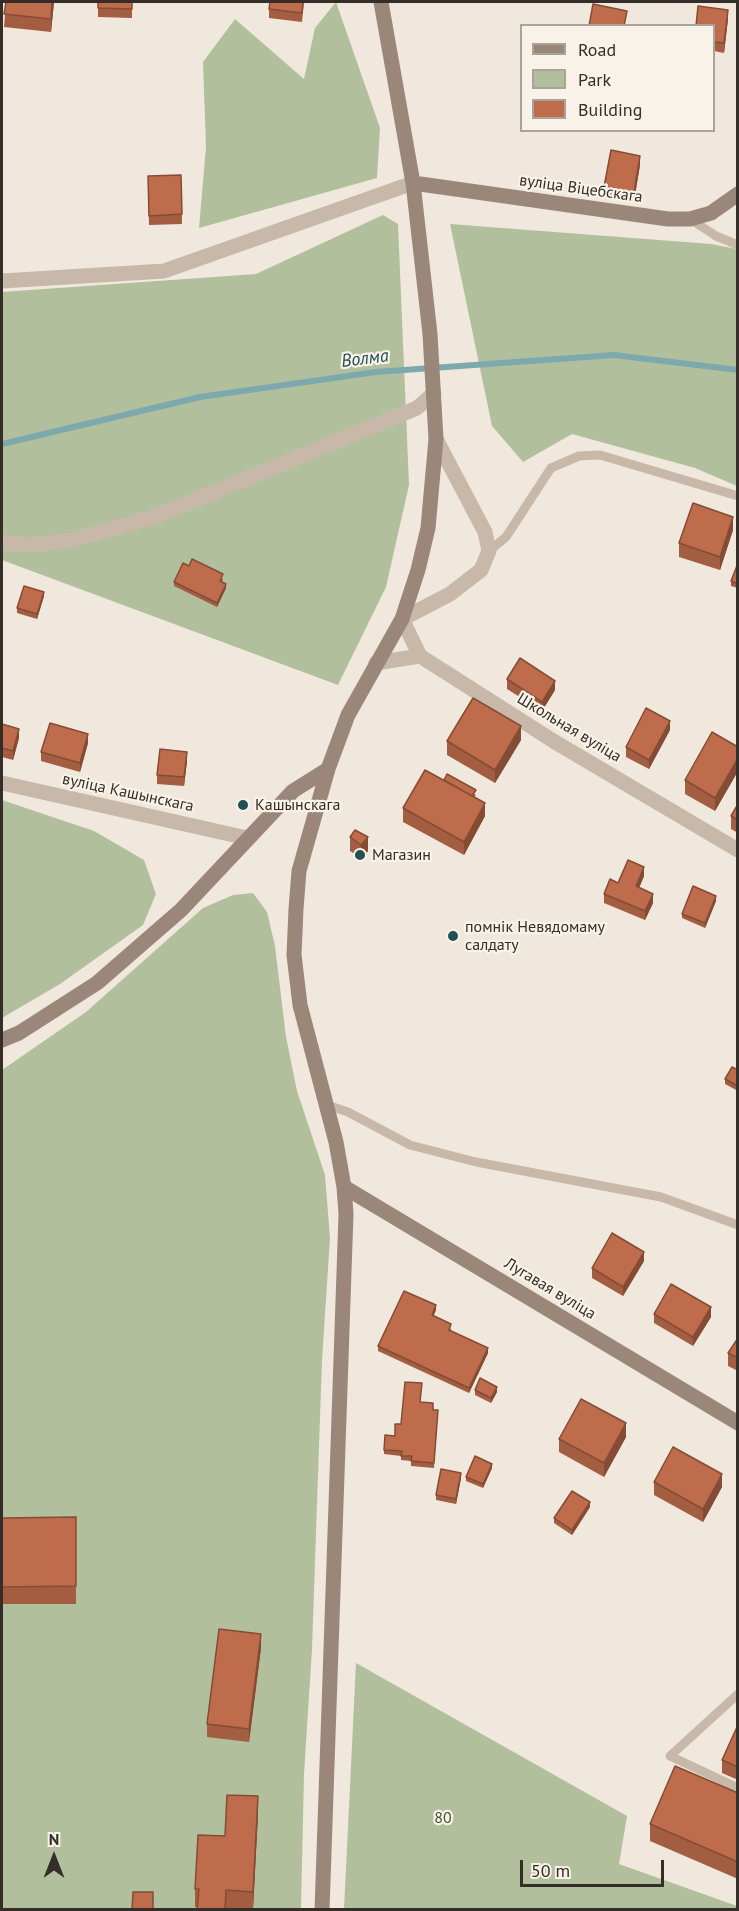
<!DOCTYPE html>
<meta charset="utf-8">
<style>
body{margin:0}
#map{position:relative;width:739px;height:1911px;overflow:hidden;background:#f0e8dc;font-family:"PT Sans",sans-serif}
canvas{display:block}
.frame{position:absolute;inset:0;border:3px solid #352d28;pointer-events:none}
.legend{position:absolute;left:520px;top:24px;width:195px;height:108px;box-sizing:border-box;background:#f8f2e8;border:2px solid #aaa39b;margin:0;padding:8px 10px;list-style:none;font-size:18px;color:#352d28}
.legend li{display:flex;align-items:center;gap:12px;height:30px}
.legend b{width:30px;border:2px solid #aaa39b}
.north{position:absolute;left:24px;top:1827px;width:60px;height:60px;-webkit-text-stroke:4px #f8f2e8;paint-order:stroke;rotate:0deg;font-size:16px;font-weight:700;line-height:24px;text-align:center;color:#352d28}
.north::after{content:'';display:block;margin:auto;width:21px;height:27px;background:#352d28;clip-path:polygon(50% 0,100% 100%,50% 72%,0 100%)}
.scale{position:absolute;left:520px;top:1860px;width:144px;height:27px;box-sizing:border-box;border:3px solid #352d28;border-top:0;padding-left:8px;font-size:18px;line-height:21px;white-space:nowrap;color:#352d28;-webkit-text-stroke:4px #f8f2e8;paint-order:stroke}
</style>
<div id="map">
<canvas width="739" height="1911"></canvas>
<div class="frame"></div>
<ul class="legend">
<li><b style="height:8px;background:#9b877a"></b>Road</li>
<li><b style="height:16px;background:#b2bf9d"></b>Park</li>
<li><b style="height:16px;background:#be6c4c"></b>Building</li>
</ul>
<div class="north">N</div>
<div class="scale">50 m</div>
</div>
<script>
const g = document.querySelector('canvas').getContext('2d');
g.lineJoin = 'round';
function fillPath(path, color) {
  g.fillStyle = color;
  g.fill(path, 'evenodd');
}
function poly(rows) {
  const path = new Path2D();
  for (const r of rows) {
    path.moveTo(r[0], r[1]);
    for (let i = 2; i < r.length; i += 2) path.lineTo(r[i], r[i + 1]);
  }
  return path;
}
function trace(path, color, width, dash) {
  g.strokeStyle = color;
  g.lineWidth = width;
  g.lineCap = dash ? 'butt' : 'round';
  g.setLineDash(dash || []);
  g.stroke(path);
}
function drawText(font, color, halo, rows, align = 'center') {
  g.font = font + ' "PT Sans",sans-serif';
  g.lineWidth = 4.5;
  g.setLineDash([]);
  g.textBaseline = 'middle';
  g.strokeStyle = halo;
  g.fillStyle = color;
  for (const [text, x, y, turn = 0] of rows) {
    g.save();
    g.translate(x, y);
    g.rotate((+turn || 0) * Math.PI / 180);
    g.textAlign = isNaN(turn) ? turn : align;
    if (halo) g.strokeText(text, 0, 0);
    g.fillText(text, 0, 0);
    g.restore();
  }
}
fillPath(poly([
 [336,2,380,128,377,178,199,228,206,147,203,62,235,19,304,79,315,28],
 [383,215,398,224,409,485,386,587,338,685,2,560,2,292,256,274],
 [450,224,711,244,737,249,737,486,695,468,572,434,523,462,492,426],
 [2,800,94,831,144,860,156,894,143,925,60,984,2,1018],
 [253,893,267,912,275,946,286,1037,297,1091,325,1175,330,1238,322,1360,312,1649,304,1774,301,1909,2,1910,2,1070,86,1012,203,908,233,895],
 [356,1663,627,1816,619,1864,737,1906,737,1909,344,1909]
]), '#b2bf9d');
trace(poly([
 [2,444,200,397,376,372,614,355,738,370]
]), '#7da8ac', 6);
trace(poly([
 [690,219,716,236,738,245],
 [489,551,506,537,551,468,579,456,600,455,738,496],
 [327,1105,348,1112,410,1145,476,1162,661,1197,738,1225],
 [738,1694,670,1756,738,1788]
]), '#c8b8a9', 9);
trace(poly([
 [2,281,164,271,413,183],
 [436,439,485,532,489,551,481,570,450,594,402,619,420,656,555,742,738,850],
 [2,543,32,545,72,540,154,517,417,408,434,393],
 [376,663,420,656],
 [2,783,247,838]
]), '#c8b8a9', 15);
trace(poly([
 [413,183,668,219,690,219,711,213,738,194],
 [2,1040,19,1033,97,983,181,910,293,791,328,769],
 [344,1187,738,1423],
 [322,1910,346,1214,344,1187,336,1142,300,1005,294,955,296,909,299,871,328,769,348,715,402,619,418,570,428,528,436,439,430,334,413,183,381,2]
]), '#9b877a', 15);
fillPath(poly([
 [6,2,54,2,51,32,4,27],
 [98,2,132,2,132,18,98,17],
 [304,2,302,22,269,18,269,9],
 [728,19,724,53,714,51,714,26],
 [640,165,634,201,604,196,604,187],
 [181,175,182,224,149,225,148,185],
 [733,530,720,570,679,557,679,543],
 [738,563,738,588,731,586,731,581],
 [189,566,223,579,222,582,226,588,217,607,174,586,174,582],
 [44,596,37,619,17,613,17,608],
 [507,679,555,690,542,711,507,689],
 [2,724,19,738,13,760,2,757],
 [670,730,649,769,626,757,626,747],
 [521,740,495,783,447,755,447,741],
 [88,743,80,772,41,761,41,752],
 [738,747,738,771,715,811,685,794,685,780],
 [187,761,184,786,157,784,157,775],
 [444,780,476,795,474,797,485,816,464,855,403,822,403,808],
 [738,804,738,833,731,829,731,816],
 [355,830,368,851,361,858,350,851,350,837],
 [644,876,639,888,653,903,645,920,604,903,604,894,618,883],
 [716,901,705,928,682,918,682,914],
 [738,1070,738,1091,725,1084,725,1079],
 [644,1261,623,1296,592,1278,592,1268],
 [436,1310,433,1316,451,1329,451,1331,488,1353,469,1393,378,1351,378,1346],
 [654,1314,711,1317,693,1346,654,1323],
 [738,1338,738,1371,728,1366,728,1353],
 [475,1390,497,1392,491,1403,475,1395],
 [421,1402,433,1410,438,1410,434,1468,411,1466,411,1461,401,1460,401,1456,384,1454,384,1450,395,1436,401,1424],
 [626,1437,604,1477,559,1452,559,1439],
 [492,1468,483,1488,466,1481,466,1477],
 [461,1478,456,1504,436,1500,436,1495],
 [654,1482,722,1487,703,1522,654,1495],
 [590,1507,572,1535,554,1523,554,1518],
 [76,1517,76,1604,2,1604,2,1518],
 [261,1648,249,1742,207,1737,207,1724],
 [738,1727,738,1780,722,1773,722,1760],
 [738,1793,738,1879,650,1841,650,1824],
 [258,1814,253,1909,226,1908,226,1910,197,1910,198,1907,195,1907,195,1889,225,1836]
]), '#a35d41');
fillPath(poly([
 [52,2,54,2,51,32,51,19],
 [728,10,728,19,724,53,724,43],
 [640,156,640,165,634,201,634,192],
 [733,517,733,530,720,570,720,557],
 [226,584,226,588,217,607,217,603],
 [44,592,44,596,37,619,37,614],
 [555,681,555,690,542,711,542,702],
 [670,721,670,730,649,769,649,760],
 [521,726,521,740,495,783,495,770],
 [19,729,19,738,13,760,13,751],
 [88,734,88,743,80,772,80,763],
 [187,752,187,761,184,786,184,777],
 [738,758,738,771,715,811,715,798],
 [485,803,485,816,464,855,464,842],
 [368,837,368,851,361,858,361,845],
 [644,867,644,876,636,895,636,886],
 [653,894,653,903,645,920,645,911],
 [716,896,716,901,705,928,705,923],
 [644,1252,644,1261,623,1296,623,1287],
 [436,1305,436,1310,432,1320,432,1315],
 [711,1307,711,1317,693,1346,693,1337],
 [488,1348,488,1353,469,1393,469,1388],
 [497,1387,497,1392,491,1403,491,1398],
 [626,1423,626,1437,604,1477,604,1463],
 [492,1464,492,1468,483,1488,483,1484],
 [461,1473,461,1478,456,1504,456,1499],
 [722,1474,722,1487,703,1522,703,1509],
 [590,1502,590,1507,572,1535,572,1530],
 [261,1634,261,1648,249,1742,249,1729],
 [258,1796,258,1814,253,1909,253,1892]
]), '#854c35');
const building = poly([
 [6,2,52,2,51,19,4,14,6,2],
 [98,2,132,2,132,9,98,8,98,2],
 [270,2,303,2,302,13,269,9,270,2],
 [593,4,627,11,624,26,589,26,593,4],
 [698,6,728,10,724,43,714,42,714,26,696,26,698,6],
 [611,150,640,156,634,192,604,187,611,150],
 [181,175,182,214,149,216,148,176,181,175],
 [693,503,733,517,720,557,679,543,693,503],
 [192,559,223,574,220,581,226,584,217,603,174,582,183,563,189,566,192,559],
 [738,563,738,584,731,581,738,563],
 [24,586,44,592,37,614,17,608,24,586],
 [520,658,555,681,542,702,507,679,520,658],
 [473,698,521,726,495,770,447,741,473,698],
 [646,708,670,721,649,760,626,747,646,708],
 [50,723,88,734,80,763,41,752,50,723],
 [2,724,19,729,13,751,2,748,2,724],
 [712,732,738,747,738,758,715,798,685,780,712,732],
 [160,749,187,752,184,777,157,775,160,749],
 [425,770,485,803,464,842,403,808,425,770],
 [447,774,476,790,472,796,444,780,447,774],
 [738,804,738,820,731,816,738,804],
 [355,830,368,837,361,845,350,837,355,830],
 [628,860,644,867,636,886,653,894,645,911,604,894,610,879,618,883,628,860],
 [693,886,716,896,705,923,682,914,693,886],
 [732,1067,738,1070,738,1086,725,1079,732,1067],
 [612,1233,644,1252,623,1287,592,1268,612,1233],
 [671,1284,711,1307,693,1337,654,1314,671,1284],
 [404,1291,436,1305,432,1315,451,1324,449,1330,488,1348,469,1388,378,1346,404,1291],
 [738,1338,738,1358,728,1353,738,1338],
 [480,1378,497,1387,491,1398,475,1390,480,1378],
 [405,1382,422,1383,420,1402,433,1403,433,1410,438,1410,434,1463,411,1461,412,1456,401,1456,402,1451,384,1450,385,1435,395,1436,395,1424,401,1424,405,1382],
 [581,1399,626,1423,604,1463,559,1439,581,1399],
 [673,1447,722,1474,703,1509,654,1482,673,1447],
 [475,1456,492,1464,483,1484,466,1477,475,1456],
 [441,1469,461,1473,456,1499,436,1495,441,1469],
 [572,1491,590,1502,572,1530,554,1518,572,1491],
 [76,1517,76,1586,2,1587,2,1518,76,1517],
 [219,1629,261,1634,249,1729,207,1724,219,1629],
 [737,1727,738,1727,738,1767,722,1760,737,1727],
 [675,1766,738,1793,738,1862,650,1824,675,1766],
 [227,1795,258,1796,253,1892,226,1890,225,1910,197,1910,199,1889,195,1889,198,1835,225,1836,227,1795],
 [133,1892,153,1892,153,1910,132,1910,133,1892]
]);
fillPath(building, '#be6c4c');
trace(building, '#854c35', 1.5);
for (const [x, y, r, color] of [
 [243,805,6,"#204f54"],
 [360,855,6,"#204f54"],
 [453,936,6,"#204f54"]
]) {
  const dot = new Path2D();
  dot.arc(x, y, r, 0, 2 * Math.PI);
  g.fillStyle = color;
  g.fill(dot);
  trace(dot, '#f8f2e8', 2);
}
drawText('16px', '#352d28', '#f8f2e8', [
 ["вуліца Віцебскага",581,189,8],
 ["Школьная вуліца",569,728,31],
 ["вуліца Кашынскага",128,793,12],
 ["Лугавая вуліца",550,1289,31]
]);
drawText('16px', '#352d28', '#f8f2e8', [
 ["Кашынскага",255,805],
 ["Магазин",372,855],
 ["помнік Невядомаму",465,927],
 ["салдату",465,945]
], 'left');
drawText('16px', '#44522e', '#f8f2e8', [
 ["80",443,1818]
]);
drawText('italic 18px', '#204f54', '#f8f2e8', [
 ["Волма",365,359,-7]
]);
</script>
